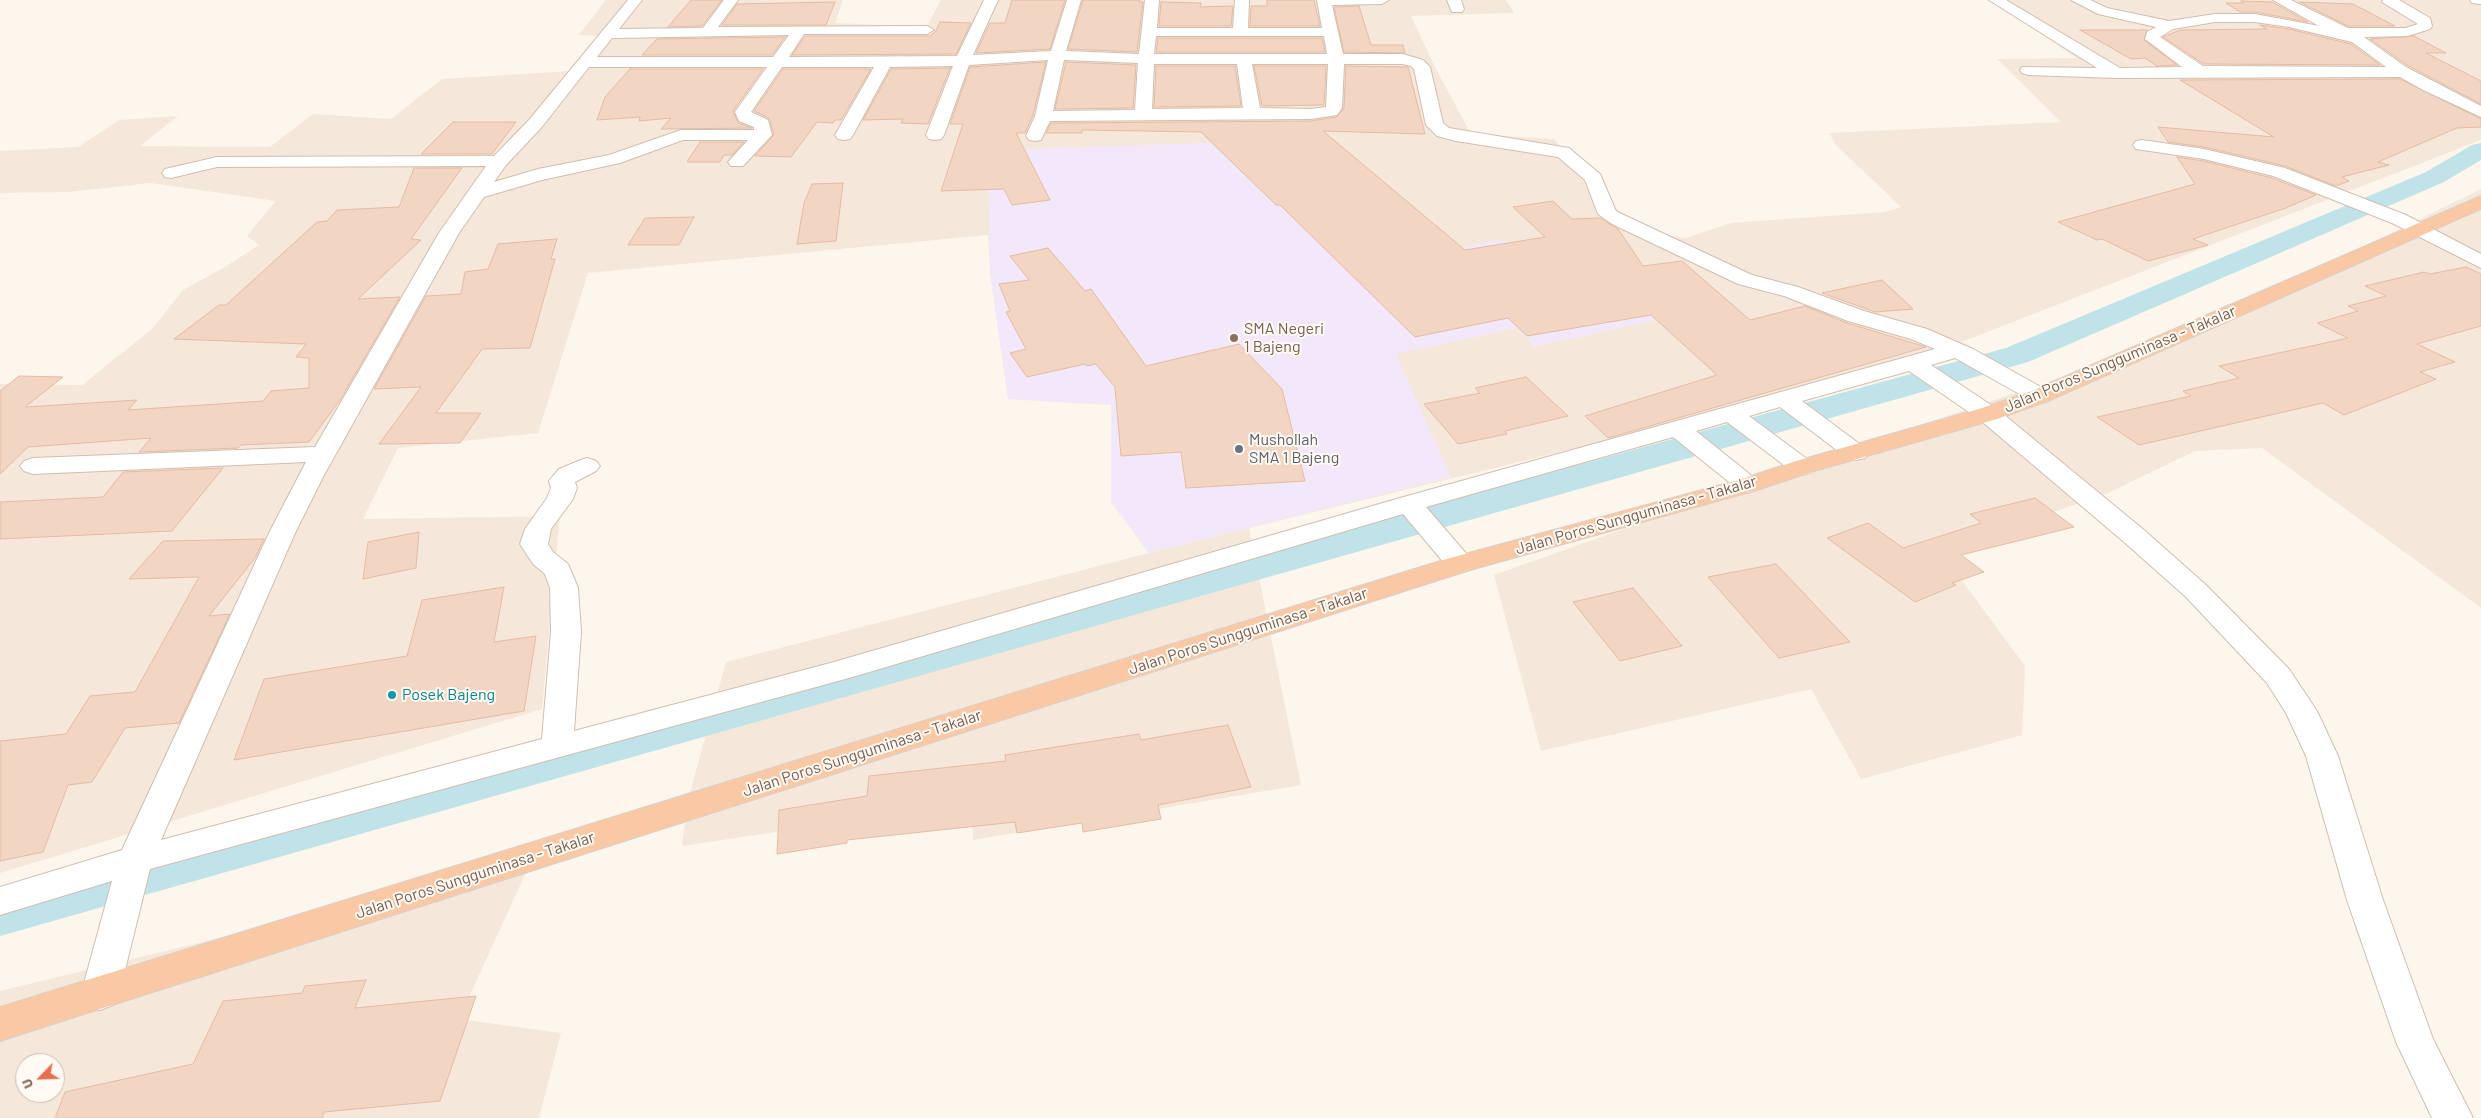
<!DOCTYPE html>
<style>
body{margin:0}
#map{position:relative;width:2481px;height:1118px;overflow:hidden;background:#fdf6ec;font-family:Barlow,sans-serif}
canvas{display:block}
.north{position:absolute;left:15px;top:1053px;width:50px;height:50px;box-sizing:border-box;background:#fffaf3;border:1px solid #cabbb1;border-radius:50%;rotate:246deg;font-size:14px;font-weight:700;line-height:20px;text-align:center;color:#7a5c4d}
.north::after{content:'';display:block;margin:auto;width:18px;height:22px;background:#e76f51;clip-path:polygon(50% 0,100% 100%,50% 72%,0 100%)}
</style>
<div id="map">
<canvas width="2481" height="1118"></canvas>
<div class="north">U</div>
</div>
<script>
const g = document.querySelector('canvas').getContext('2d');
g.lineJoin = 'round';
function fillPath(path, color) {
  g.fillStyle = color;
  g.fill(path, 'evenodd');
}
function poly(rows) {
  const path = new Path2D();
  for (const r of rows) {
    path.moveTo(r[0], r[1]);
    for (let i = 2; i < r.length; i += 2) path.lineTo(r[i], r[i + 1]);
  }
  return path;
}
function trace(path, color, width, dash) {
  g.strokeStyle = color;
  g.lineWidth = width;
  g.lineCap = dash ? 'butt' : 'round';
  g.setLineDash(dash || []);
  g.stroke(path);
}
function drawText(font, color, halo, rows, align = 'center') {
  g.font = font + ' Barlow,sans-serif';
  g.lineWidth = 4;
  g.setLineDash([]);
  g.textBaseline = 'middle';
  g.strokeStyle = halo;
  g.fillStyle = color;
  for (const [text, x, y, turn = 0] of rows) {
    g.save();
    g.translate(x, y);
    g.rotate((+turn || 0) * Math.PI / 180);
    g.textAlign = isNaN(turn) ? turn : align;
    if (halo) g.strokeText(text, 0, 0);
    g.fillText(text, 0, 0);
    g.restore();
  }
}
fillPath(poly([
 [606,0,843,0,835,23,926,27,941,0,1506,0,1514,13,1411,16,1435,67,1471,134,1554,139,1592,191,1627,230,1686,238,1731,223,1884,212,1901,207,1836,145,1829,133,2061,122,1997,59,2076,58,1993,0,2481,0,2481,140,1879,374,1249,528,1301,785,973,840,972,803,682,846,688,800,726,662,1149,553,1111,502,1111,405,1008,399,990,272,988,235,588,273,538,433,398,448,363,519,560,516,542,709,0,873,0,384,82,385,152,329,183,290,225,267,259,245,247,236,276,201,150,183,69,192,0,193,0,151,78,147,119,120,178,116,140,146,270,147,313,114,391,119,442,79,570,71,598,36,579,35],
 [2481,189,2481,608,2262,448,2195,451,2106,494,1940,551,2025,666,2022,735,1861,779,1811,689,1541,751,1494,575,1820,459,2180,337],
 [538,846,459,1019,561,1033,539,1118,0,1118,0,991,302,918],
 [25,1063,55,1063,55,1093,25,1093]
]), '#f5e8da');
fillPath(poly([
 [1293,140,1421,255,1502,239,1518,249,1679,315,1534,347,1518,328,1396,354,1451,477,1149,553,1111,502,1111,405,1008,399,990,272,988,160,993,150]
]), '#f3e8fa');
fillPath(poly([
 [2481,143,2481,160,2444,182,2028,362,0,936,0,896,2006,348,2426,172,2472,145,2481,143]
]), '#bfe3e8');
const building = poly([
 [691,0,722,0,702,26,668,27,691,0],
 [1012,0,1065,0,1050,49,976,53,990,23,1005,23,1012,0],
 [1083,0,1140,0,1139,2,1143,2,1137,52,1068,49,1083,0],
 [1267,0,1314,0,1320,26,1250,26,1251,6,1267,6,1267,0],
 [2241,1,2272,2,2308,22,2255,12,2240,12,2226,3,2244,3,2241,1],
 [835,2,826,25,722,25,737,4,835,2],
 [1161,2,1201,3,1200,7,1233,6,1231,26,1159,26,1161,2],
 [2300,2,2353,4,2395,26,2348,26,2300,2],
 [1359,6,1371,45,1403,45,1405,53,1344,52,1334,7,1359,6],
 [940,22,971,23,956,54,792,55,805,36,930,36,936,31,940,22],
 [2260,25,2289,29,2351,44,2380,65,2204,64,2163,37,2180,30,2267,29,2260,25],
 [2080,30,2147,30,2144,40,2177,65,2157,66,2145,58,2131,59,2080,30],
 [2414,36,2446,53,2426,53,2481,81,2481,104,2407,65,2370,39,2414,36],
 [785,37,772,55,642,55,657,39,785,37],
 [1158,38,1322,38,1325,52,1156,52,1158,38],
 [1046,62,1033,115,1025,133,1016,133,1050,200,1012,205,1004,189,941,191,963,124,950,124,970,67,1046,62],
 [1066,62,1136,65,1133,108,1055,109,1066,62],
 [1156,66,1235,66,1241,106,1154,107,1156,66],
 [1254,66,1326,66,1324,105,1262,106,1254,66],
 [1346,66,1408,67,1425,134,1323,131,1465,250,1545,237,1513,207,1553,201,1572,219,1600,218,1618,229,1643,266,1682,261,1750,320,1805,306,1847,323,1926,347,1608,438,1585,416,1717,375,1651,315,1527,336,1508,318,1415,337,1280,205,1276,205,1201,132,1082,130,1082,133,1046,133,1051,123,1311,121,1337,117,1344,108,1346,66],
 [950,68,928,124,901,123,903,119,863,120,891,69,950,68],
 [630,69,763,69,733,111,738,123,752,128,661,129,671,118,639,121,640,117,597,120,605,97,630,69],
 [783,69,871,69,841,120,835,120,833,123,817,122,791,157,755,156,774,135,769,118,754,111,783,69],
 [2400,79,2481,119,2481,127,2457,128,2378,162,2389,165,2342,177,2349,181,2336,186,2285,166,2204,147,2168,142,2158,127,2274,137,2180,80,2400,79],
 [453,122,516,122,492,154,421,154,453,122],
 [700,142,744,142,732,155,724,155,720,162,687,162,700,142],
 [2177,157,2204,161,2272,178,2316,195,2286,208,2193,239,2208,245,2148,261,2102,239,2097,240,2058,222,2195,184,2177,157],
 [414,168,462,168,411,239,421,240,358,299,400,297,340,400,309,442,241,445,238,448,139,452,151,438,28,447,0,474,0,391,19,376,63,377,25,407,137,400,128,410,263,401,271,391,309,388,309,358,296,357,306,344,174,339,219,305,226,305,317,222,327,221,337,210,399,207,414,168],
 [843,183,836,241,797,244,804,203,812,184,843,183],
 [694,217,679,245,628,245,645,218,694,217],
 [557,239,551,259,555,259,530,348,482,349,436,413,481,413,460,443,379,444,421,387,374,389,426,296,461,294,465,272,488,269,498,244,557,239],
 [1048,248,1085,291,1091,289,1146,366,1239,344,1282,389,1305,481,1186,488,1181,452,1121,456,1115,387,1096,364,1087,366,1085,364,1027,377,1010,353,1026,349,1006,312,1010,311,999,284,1029,280,1010,256,1048,248],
 [2466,267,2481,274,2481,326,2417,344,2455,362,2420,372,2436,379,2344,415,2323,403,2139,445,2097,417,2191,396,2183,391,2239,378,2219,366,2348,338,2317,323,2358,311,2348,306,2386,296,2365,286,2424,272,2430,274,2466,267],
 [1882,280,1913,309,1875,312,1822,293,1882,280],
 [1526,377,1568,416,1505,431,1507,434,1458,444,1424,404,1480,393,1475,388,1526,377],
 [223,468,172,531,0,539,0,502,103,497,123,472,223,468],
 [2035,498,2074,527,1961,555,1984,572,1952,583,1956,585,1915,602,1827,538,1868,523,1903,548,1981,523,1970,514,2035,498],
 [419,532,416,568,363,579,368,542,419,532],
 [264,539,255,558,209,616,230,614,179,723,125,728,92,782,68,785,43,852,0,861,0,741,66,734,90,696,135,692,199,577,129,579,163,541,264,539],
 [1776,564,1850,642,1779,658,1708,577,1776,564],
 [504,587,494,642,536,636,524,711,234,760,264,679,407,656,422,600,504,587],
 [1633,588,1682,646,1620,661,1573,602,1633,588],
 [1228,725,1251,787,1158,805,1161,819,1083,832,1082,823,1017,833,1015,822,847,840,847,843,777,854,779,810,867,796,869,776,1006,761,1005,755,1139,734,1141,740,1228,725],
 [366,980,355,1008,476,996,440,1101,324,1112,322,1118,55,1118,65,1092,193,1064,223,1001,302,993,305,986,366,980]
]);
fillPath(building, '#f3d5c3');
trace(building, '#e6bba3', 1);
const minor = poly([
 [628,0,642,0,619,29,703,28,724,0,738,0,718,27,927,26,934,30,927,34,804,34,789,57,957,56,984,0,998,0,973,55,1051,51,1067,0,1081,0,1066,51,1139,54,1145,0,1159,0,1157,28,1233,28,1235,0,1249,0,1248,28,1322,28,1317,0,1389,0,1382,4,1332,5,1343,54,1403,54,1423,60,1430,67,1443,123,1449,128,1569,148,1600,174,1616,211,1626,216,1752,275,1798,287,1864,311,1927,329,1973,349,2048,391,2052,396,2048,401,2040,403,2032,401,1955,358,1931,365,1997,409,2144,530,2206,585,2289,669,2317,711,2338,756,2383,900,2433,1039,2473,1118,2432,1118,2396,1042,2347,900,2306,756,2286,713,2267,683,2186,597,2124,542,1979,419,1909,371,1802,401,1865,448,1868,453,1865,458,1856,460,1847,458,1780,407,1749,416,1811,462,1815,467,1811,472,1802,475,1793,472,1727,422,1696,431,1757,480,1761,485,1757,490,1748,493,1739,490,1673,437,1426,507,1470,558,1474,564,1470,570,1460,573,1450,570,1403,514,849,678,150,869,119,994,113,1005,100,1010,87,1005,81,994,112,881,0,915,0,887,122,850,269,533,306,462,33,474,24,471,20,466,24,461,33,458,315,447,439,233,486,166,217,167,171,178,165,177,162,173,165,169,217,157,494,156,529,120,628,0],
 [789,35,773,57,597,57,612,38,789,35],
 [1156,36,1324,36,1327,54,1154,54,1156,36],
 [1048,60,1035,116,1026,136,1029,140,1035,141,1041,140,1050,121,1311,119,1331,116,1337,115,1342,108,1344,64,1402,64,1411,66,1414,69,1426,125,1437,136,1456,141,1558,157,1585,180,1598,214,1612,224,1738,284,1784,296,1848,321,1911,339,1935,349,1400,498,834,662,574,731,581,632,578,588,568,564,553,552,548,544,551,529,573,499,577,488,575,482,596,471,600,466,596,461,587,458,578,461,559,469,553,476,549,481,551,488,547,498,525,529,520,544,533,564,545,574,550,588,551,632,542,739,161,840,295,533,323,477,459,233,484,197,542,180,620,163,683,140,748,140,728,162,731,166,743,166,772,135,768,120,751,112,782,67,874,67,835,135,838,139,844,140,850,139,853,135,890,67,953,66,926,135,929,139,935,140,941,139,944,135,969,65,1048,60],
 [1064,60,1138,63,1135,110,1053,111,1064,60],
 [1154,64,1237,64,1243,108,1152,109,1154,64],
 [1252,64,1328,64,1326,107,1311,109,1260,108,1252,64],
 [589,67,767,67,735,112,739,121,754,127,754,130,681,130,609,155,538,169,494,182,506,165,541,128,589,67],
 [1447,0,1461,0,1464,9,1462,12,1452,12,1447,0],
 [1989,0,2006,0,2120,68,2182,67,2145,39,2147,32,2156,27,2098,14,2071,0,2090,0,2107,8,2169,21,2215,14,2255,14,2319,26,2273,0,2291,0,2348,28,2406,28,2418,24,2382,2,2383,0,2399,0,2430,18,2432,26,2430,29,2408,36,2364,37,2406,67,2481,106,2481,117,2423,90,2400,77,2116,78,2028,75,2022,73,2020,70,2022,67,2097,68,1989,0],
 [2215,22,2255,22,2289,27,2352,42,2386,67,2203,66,2160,37,2173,29,2215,22],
 [2470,0,2481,0,2481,4,2472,3,2470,0],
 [2142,140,2204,149,2285,168,2406,215,2481,254,2481,268,2392,223,2273,176,2204,159,2136,149,2133,145,2136,141,2142,140]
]);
const trunk = poly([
 [2481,196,2481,209,2048,401,1997,419,1811,472,1757,490,1470,570,0,1041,0,1007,1450,558,1739,480,1793,462,1979,409,2032,391,2481,196]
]);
trace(minor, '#d1beb0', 2);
trace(trunk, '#dad1cd', 2);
fillPath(minor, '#fff');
fillPath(trunk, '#f9c8a4');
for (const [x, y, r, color] of [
 [1234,338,5,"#8d6e63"],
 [1239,449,5,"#6b7280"],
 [392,695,5,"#0f9aa8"]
]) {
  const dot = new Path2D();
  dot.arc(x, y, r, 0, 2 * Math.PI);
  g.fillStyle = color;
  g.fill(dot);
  trace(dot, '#fffaf3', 2);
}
drawText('16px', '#785e54', '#fffaf3', [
 ["SMA Negeri",1244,329],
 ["1 Bajeng",1244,347]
], 'left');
drawText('16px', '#7a5c4d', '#fffaf3', [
 ["Jalan Poros Sungguminasa - Takalar",2120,359,-23],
 ["Jalan Poros Sungguminasa - Takalar",1636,515,-16],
 ["Jalan Poros Sungguminasa - Takalar",1248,631,-18],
 ["Jalan Poros Sungguminasa - Takalar",862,753,-18],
 ["Jalan Poros Sungguminasa - Takalar",475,875,-18]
]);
drawText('16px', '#5b616d', '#fffaf3', [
 ["Mushollah",1249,440],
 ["SMA 1 Bajeng",1249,458]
], 'left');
drawText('16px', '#0d838f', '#fffaf3', [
 ["Posek Bajeng",402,695]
], 'left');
</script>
